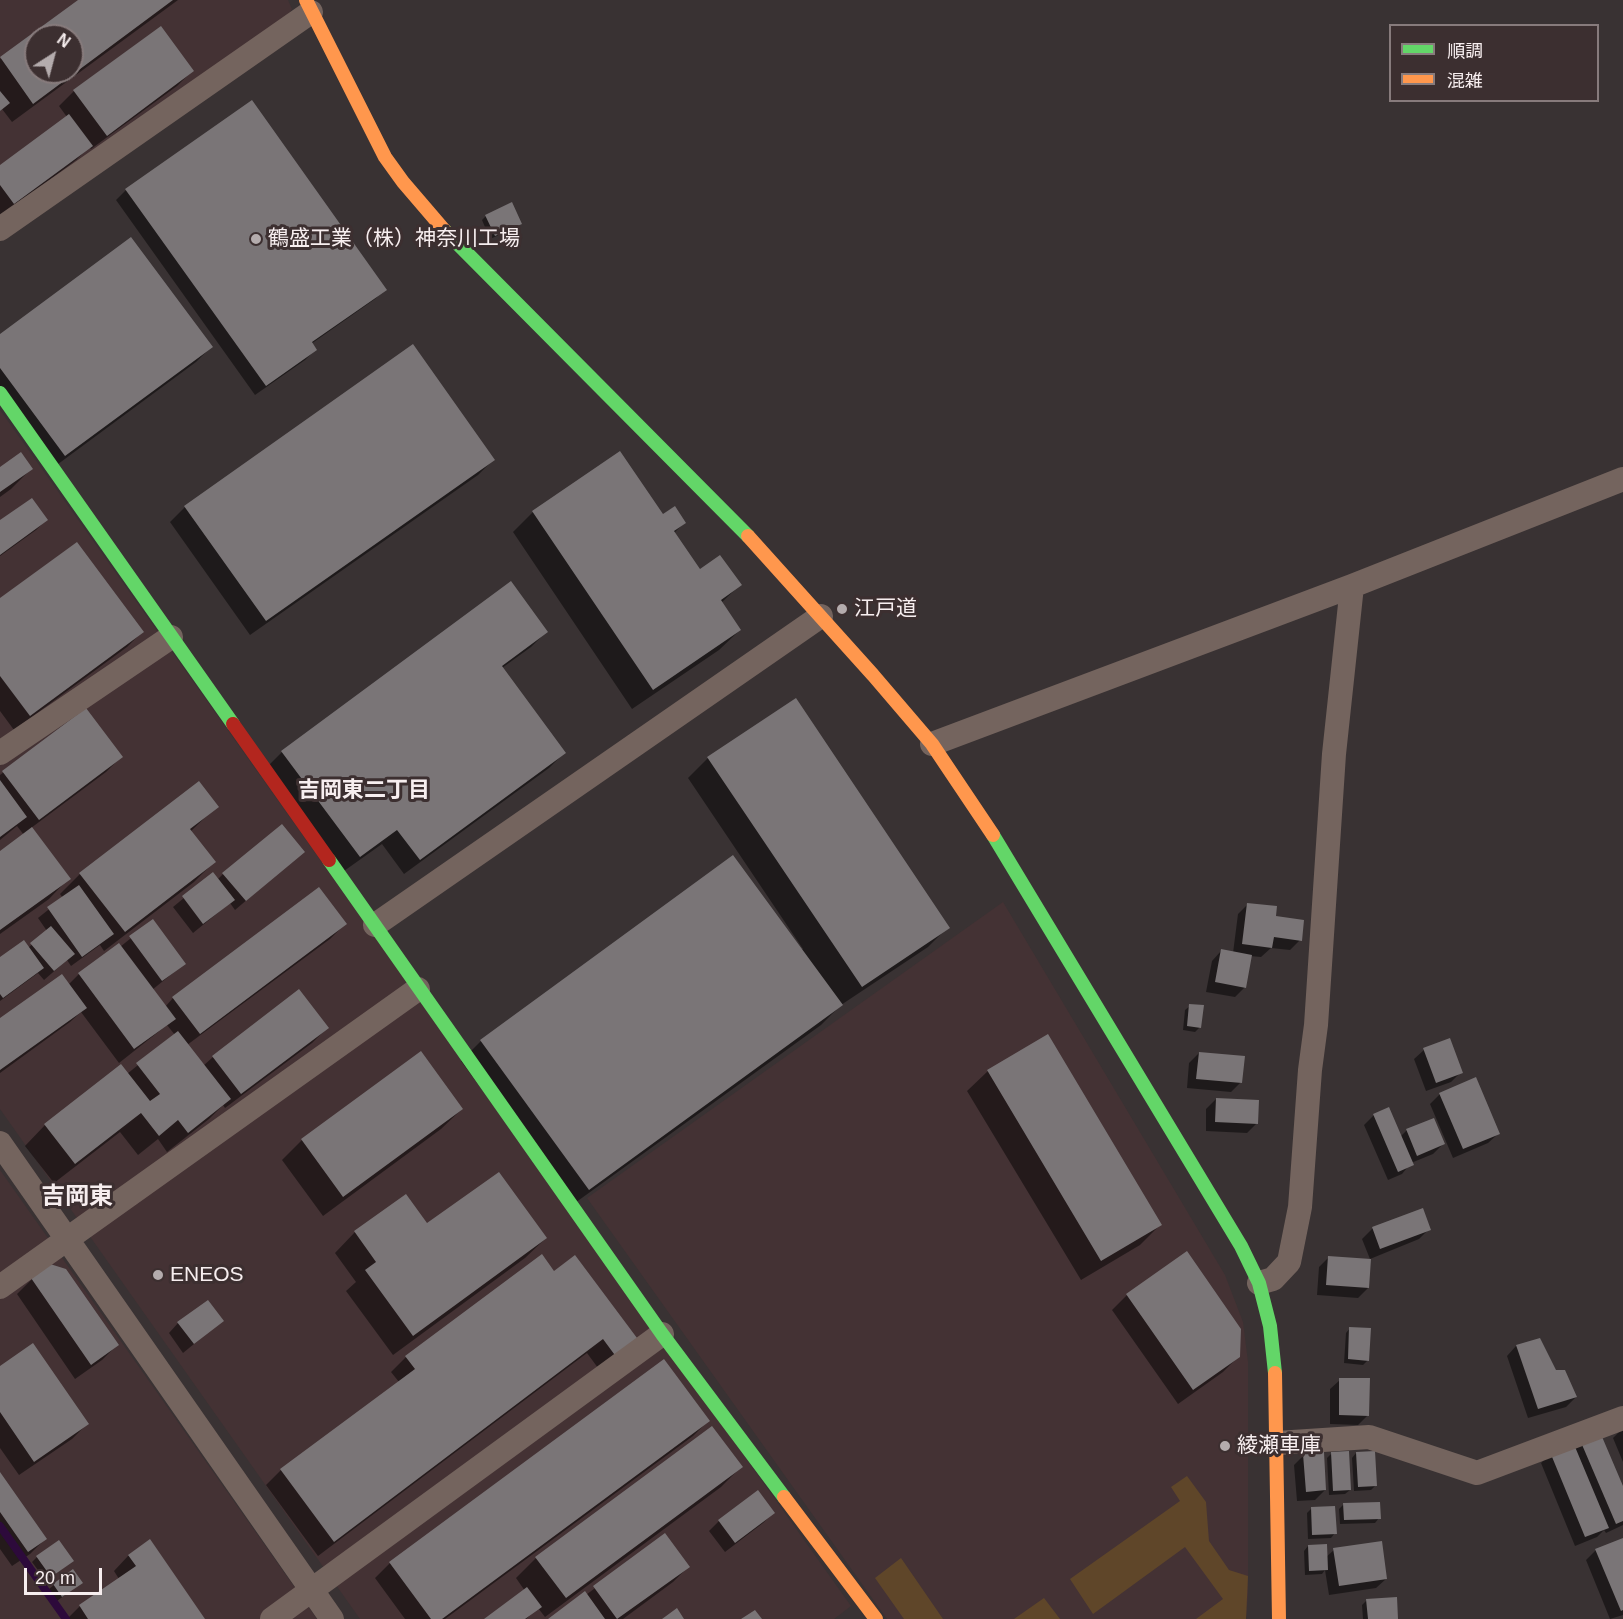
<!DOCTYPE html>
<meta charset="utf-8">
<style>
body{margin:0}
#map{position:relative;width:1623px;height:1619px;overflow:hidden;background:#393233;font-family:Helvetica,"Noto Sans JP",sans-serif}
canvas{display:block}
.legend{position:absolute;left:1389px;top:24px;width:210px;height:78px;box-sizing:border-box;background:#3c2f30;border:2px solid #877b7c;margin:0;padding:8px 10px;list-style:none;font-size:18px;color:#f7eeef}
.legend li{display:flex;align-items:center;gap:12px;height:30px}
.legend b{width:30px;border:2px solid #877b7c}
.north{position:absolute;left:24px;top:24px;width:60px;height:60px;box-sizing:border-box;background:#3c2f30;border:2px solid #877b7c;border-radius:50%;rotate:36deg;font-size:16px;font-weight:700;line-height:24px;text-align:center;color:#f7eeef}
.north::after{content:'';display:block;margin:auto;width:21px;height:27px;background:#b4acad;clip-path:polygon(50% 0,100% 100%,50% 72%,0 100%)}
.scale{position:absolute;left:24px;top:1568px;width:78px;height:27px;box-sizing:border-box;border:3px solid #f7eeef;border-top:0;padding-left:8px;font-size:18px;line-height:21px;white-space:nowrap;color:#f7eeef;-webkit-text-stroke:4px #3c2f30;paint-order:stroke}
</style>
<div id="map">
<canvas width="1623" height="1619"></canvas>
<ul class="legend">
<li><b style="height:8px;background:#63d668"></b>順調</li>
<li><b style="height:8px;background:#ff974d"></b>混雑</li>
</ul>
<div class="north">N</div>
<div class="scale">20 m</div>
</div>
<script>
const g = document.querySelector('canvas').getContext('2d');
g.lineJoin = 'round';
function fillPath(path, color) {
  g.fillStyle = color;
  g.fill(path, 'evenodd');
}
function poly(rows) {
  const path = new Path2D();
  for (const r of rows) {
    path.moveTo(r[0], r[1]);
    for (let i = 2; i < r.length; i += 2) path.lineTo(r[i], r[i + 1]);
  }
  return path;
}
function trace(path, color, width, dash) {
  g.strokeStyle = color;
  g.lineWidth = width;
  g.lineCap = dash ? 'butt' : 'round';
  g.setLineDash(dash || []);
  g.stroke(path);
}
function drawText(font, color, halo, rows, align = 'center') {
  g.font = font + ' Helvetica,"Noto Sans JP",sans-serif';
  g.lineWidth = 6;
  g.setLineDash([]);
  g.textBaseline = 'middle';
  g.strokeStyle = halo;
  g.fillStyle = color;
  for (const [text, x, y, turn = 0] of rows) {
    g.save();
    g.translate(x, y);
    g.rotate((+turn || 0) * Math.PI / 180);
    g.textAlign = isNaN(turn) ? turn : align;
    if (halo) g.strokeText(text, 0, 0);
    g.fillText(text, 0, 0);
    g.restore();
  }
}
fillPath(poly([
 [0,0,288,0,292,9,286,18,0,222],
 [36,36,72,36,72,72,36,72],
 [0,410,851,1606,834,1619,360,1619,0,1109],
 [1003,902,1225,1275,1243,1322,1248,1362,1248,1596,1246,1619,887,1619,587,1198],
 [0,1170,67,1265,317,1619,0,1619]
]), '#443234');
fillPath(poly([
 [1187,1476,1206,1502,1209,1541,1229,1570,1248,1576,1246,1619,1196,1619,1223,1599,1185,1547,1093,1614,1070,1579,1180,1501,1171,1487],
 [901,1558,943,1619,904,1619,875,1578],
 [1044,1598,1060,1619,1014,1619]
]), '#5f4629');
fillPath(poly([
 [81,0,178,0,12,122,2,109,0,111,0,59],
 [36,36,72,36,72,72,36,72],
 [192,71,177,86,91,149,89,147,76,160,0,217,0,167,67,117,59,106,74,91],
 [126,190,385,289,375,299,311,344,315,350,305,360,255,395,116,200],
 [486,216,520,223,515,228,490,239,482,220],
 [0,335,211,347,196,362,50,470,0,403],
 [620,453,663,516,684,523,674,533,699,571,740,585,721,603,740,630,719,650,632,709,513,532,533,512],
 [493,460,478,475,250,635,170,522,185,507],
 [0,469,31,469,11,489,0,497],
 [46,520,36,530,0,556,0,522],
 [0,600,142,632,127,647,14,730,0,711],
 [546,632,531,647,502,668,564,753,549,768,404,874,382,844,344,871,267,767,282,752],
 [86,710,121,757,106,772,31,828,69,878,49,899,0,934,0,853,24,835,17,826,0,840,0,775],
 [708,758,948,927,928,947,841,1005,821,1025,568,1208,461,1061,481,1041,733,858,801,950,803,949,688,778],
 [217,806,190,832,214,862,194,882,104,951,100,945,71,966,67,960,44,980,38,973,0,1001,0,959,28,948,47,931,38,918,63,898,60,894,80,874],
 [303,852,235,910,230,903,193,933,173,907,213,874,217,880,223,874],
 [1248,904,1275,917,1300,940,1290,950,1271,948,1261,957,1250,956,1245,987,1235,997,1206,992,1212,961,1221,951,1233,953,1238,914],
 [152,921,184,964,152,990,165,1007,173,998,345,924,330,939,187,1045,203,1066,213,1057,327,1028,312,1043,225,1108,223,1105,209,1119,167,1152,158,1139,138,1155,120,1132,54,1183,25,1146,45,1125,121,1066,127,1074,175,1035,167,1025,119,1063,81,1012,70,1022,0,1073,0,1020,68,985,79,974,119,945,120,947],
 [1190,1006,1200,1027,1195,1032,1183,1030,1185,1010],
 [1047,1036,1160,1225,1140,1245,1081,1280,967,1091,988,1071],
 [1424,1050,1461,1072,1451,1082,1426,1091,1414,1059],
 [1199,1053,1241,1082,1231,1092,1187,1088,1189,1063],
 [1440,1094,1498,1134,1488,1143,1453,1158,1430,1104],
 [1216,1099,1257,1123,1247,1133,1206,1131,1206,1109],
 [462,1109,441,1129,323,1216,282,1160,302,1140],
 [1374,1115,1400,1137,1407,1130,1443,1144,1433,1154,1411,1163,1402,1174,1388,1180,1364,1125],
 [405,1196,427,1225,546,1238,525,1258,393,1355,346,1291,356,1282,335,1253,355,1232],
 [1422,1210,1429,1229,1419,1239,1370,1259,1362,1239,1372,1229],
 [541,1256,623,1356,601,1372,587,1353,318,1556,266,1485,281,1470,399,1382,391,1372,406,1357],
 [1329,1257,1368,1288,1358,1298,1317,1295,1319,1267],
 [50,1266,117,1345,102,1360,75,1379,17,1294,32,1279],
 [1127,1295,1239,1356,1223,1372,1178,1404,1112,1310],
 [222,1321,183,1353,169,1333,178,1323],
 [1350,1328,1368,1360,1363,1365,1344,1363,1346,1333],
 [1539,1340,1555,1371,1576,1397,1566,1407,1528,1418,1507,1356,1516,1346],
 [663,1361,708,1421,693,1436,445,1619,405,1619,375,1578,390,1563],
 [0,1367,87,1424,72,1439,19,1475,0,1448],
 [1340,1380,1368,1415,1358,1425,1330,1424,1330,1389],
 [1623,1428,1623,1462,1613,1438],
 [1581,1442,1623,1490,1623,1525,1606,1533,1604,1530,1597,1537,1575,1546,1541,1463,1551,1453],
 [1356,1453,1376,1485,1371,1490,1354,1491,1352,1458],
 [1331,1454,1350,1490,1345,1494,1329,1495,1327,1458],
 [1304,1455,1325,1490,1315,1500,1297,1501,1294,1465],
 [741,1467,721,1487,545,1617,538,1608,526,1619,487,1619,525,1591,516,1578,536,1558],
 [0,1474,45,1539,30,1554,12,1566,0,1549],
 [758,1492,773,1513,763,1523,725,1552,709,1531,719,1521],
 [1344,1504,1379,1518,1375,1523,1340,1524,1339,1509],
 [1311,1509,1335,1533,1331,1538,1308,1539,1307,1513],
 [664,1535,688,1567,673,1582,623,1619,551,1619,586,1595],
 [1623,1539,1623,1615,1610,1619,1586,1560,1596,1550],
 [150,1541,204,1619,67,1619,80,1606,119,1579,114,1571,128,1556],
 [1308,1546,1326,1557,1334,1550,1386,1579,1376,1588,1329,1595,1325,1570,1322,1574,1305,1575,1304,1551],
 [37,1557,67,1565,46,1581,32,1562],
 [81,1583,57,1601,49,1589,54,1585],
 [1367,1600,1396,1619,1363,1619,1362,1605]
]), '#0007');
trace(poly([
 [0,1526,66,1619]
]), '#2d0a3b', 8);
fillPath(poly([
 [78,0,173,0,33,104,0,57],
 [36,36,72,36,72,72,36,72],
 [161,26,194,71,107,136,73,90],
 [0,91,10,103,0,111],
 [252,100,387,290,312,342,317,350,266,386,125,189],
 [69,114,93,146,14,204,0,185,0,165],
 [512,202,522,224,495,236,485,215],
 [131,237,213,347,65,456,0,368,0,334],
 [413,344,495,460,266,621,184,506],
 [620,451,663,514,675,506,686,523,674,531,700,569,720,555,742,585,721,600,741,630,653,690,532,511],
 [21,452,33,469,0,492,0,467],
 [32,498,48,520,0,555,0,520],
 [77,542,144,632,30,716,0,676,0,598],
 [511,581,548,632,502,666,566,753,420,860,397,830,360,857,281,751],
 [796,698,950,928,862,987,707,757],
 [86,708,123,757,39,820,2,771],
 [0,780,27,817,0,837],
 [199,781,219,807,190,829,216,862,125,932,79,873],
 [282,824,305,852,246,901,222,873],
 [32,827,71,879,0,930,0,851],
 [733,855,843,1005,589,1190,480,1040],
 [213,872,235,900,203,924,182,896],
 [79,885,114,934,82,957,47,907],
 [319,887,347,924,200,1034,172,997],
 [1247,903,1277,906,1276,916,1304,920,1302,941,1274,937,1272,948,1242,944],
 [153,919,186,964,162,981,129,936],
 [51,926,75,954,54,971,30,943],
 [24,940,44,968,3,998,0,994,0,957],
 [119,943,176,1019,134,1049,78,973],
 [1221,949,1252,955,1246,988,1215,982],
 [62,974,87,1008,0,1070,0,1018],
 [299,989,329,1028,241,1094,212,1056],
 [1189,1004,1204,1005,1201,1028,1187,1026],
 [178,1031,231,1099,188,1133,178,1120,159,1136,141,1113,75,1164,44,1124,121,1064,150,1101,160,1094,136,1063],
 [1048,1034,1162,1225,1101,1261,987,1070],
 [1450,1038,1463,1073,1436,1083,1423,1048],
 [421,1051,463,1109,343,1197,301,1139],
 [1199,1052,1245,1056,1242,1083,1196,1079],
 [1476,1077,1500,1134,1463,1149,1439,1093],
 [1216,1098,1259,1100,1258,1124,1215,1122],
 [1389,1107,1414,1165,1398,1172,1373,1114],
 [1434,1118,1445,1144,1417,1156,1406,1129],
 [499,1172,547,1238,413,1336,365,1270,376,1262,354,1231,406,1194,427,1223],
 [1423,1208,1431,1230,1380,1249,1372,1227],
 [1187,1251,1241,1329,1240,1357,1193,1390,1126,1294],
 [542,1254,554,1271,575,1255,640,1342,617,1358,603,1339,334,1542,280,1469,415,1369,405,1356],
 [1328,1256,1371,1259,1369,1288,1326,1285],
 [50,1264,66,1269,119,1345,91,1365,31,1278],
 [208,1300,224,1321,194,1344,177,1322],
 [1349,1327,1371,1328,1369,1361,1348,1359],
 [1540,1338,1556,1370,1565,1370,1577,1397,1538,1409,1516,1345],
 [33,1343,89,1424,34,1462,0,1412,0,1366],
 [664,1359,710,1421,442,1619,431,1619,389,1562],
 [1339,1378,1370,1378,1369,1416,1339,1415],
 [712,1426,743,1467,566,1598,535,1557],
 [1600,1432,1623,1486,1623,1521,1616,1524,1580,1440],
 [1573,1442,1609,1528,1585,1537,1550,1452],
 [1349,1451,1351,1490,1333,1491,1331,1452],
 [1375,1451,1377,1486,1358,1487,1356,1452],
 [1324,1452,1326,1490,1306,1492,1303,1454],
 [0,1472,47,1539,28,1552,0,1512],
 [758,1490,775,1513,735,1543,718,1520],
 [1380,1502,1381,1519,1344,1520,1343,1503],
 [1335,1506,1337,1534,1312,1535,1311,1507],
 [665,1533,690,1567,617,1619,593,1586],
 [1623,1538,1623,1610,1621,1611,1595,1549],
 [150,1539,205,1619,88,1619,79,1605,136,1566,128,1555],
 [59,1540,74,1561,51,1577,36,1556],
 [1382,1541,1387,1579,1339,1586,1333,1548],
 [1327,1544,1328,1570,1309,1571,1308,1545],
 [73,1569,83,1583,62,1597,53,1584],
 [527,1587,542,1607,525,1619,484,1619],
 [585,1591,605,1619,548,1619],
 [1397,1597,1398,1619,1368,1619,1366,1599],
 [677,1608,684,1619,662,1619],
 [755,1610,762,1619,741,1619]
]), '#7a7577');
trace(poly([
 [0,229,311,12],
 [932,744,1352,586,1623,479],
 [0,753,171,637],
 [375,925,821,616],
 [0,1143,332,1619],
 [1259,1283,1273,1279,1289,1262,1300,1207,1310,1070,1316,1025,1334,754,1352,586],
 [0,1287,418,989],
 [1277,1443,1369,1437,1477,1473,1623,1418],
 [272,1619,662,1334]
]), '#74645e', 24);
trace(poly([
 [445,231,748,536],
 [0,393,233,724],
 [993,835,1241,1246,1259,1283,1270,1326,1275,1373],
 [329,860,662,1334,784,1497]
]), '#63d668', 14);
trace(poly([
 [306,0,385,157,403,182,445,231],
 [748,536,873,675,932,744,993,835],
 [1275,1373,1279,1619],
 [784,1497,876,1619]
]), '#ff974d', 14);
trace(poly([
 [233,724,329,860]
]), '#b3261e', 14);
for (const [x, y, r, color] of [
 [256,239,6,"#b4acad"],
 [842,609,6,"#b4acad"],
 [158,1275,6,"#b4acad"],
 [1225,1446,6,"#b4acad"]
]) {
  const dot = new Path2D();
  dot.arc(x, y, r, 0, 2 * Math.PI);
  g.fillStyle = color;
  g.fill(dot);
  trace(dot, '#3c2f30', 2);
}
drawText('21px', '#f7eeef', '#3c2f30', [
 ["鶴盛工業（株）神奈川工場",268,239],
 ["江戸道",854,609],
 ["ENEOS",170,1275],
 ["綾瀬車庫",1237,1446]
], 'left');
drawText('bold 22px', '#f7eeef', '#3c2f30', [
 ["吉岡東二丁目",364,791]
]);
drawText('bold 24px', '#f7eeef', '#3c2f30', [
 ["吉岡東",77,1197]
]);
</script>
